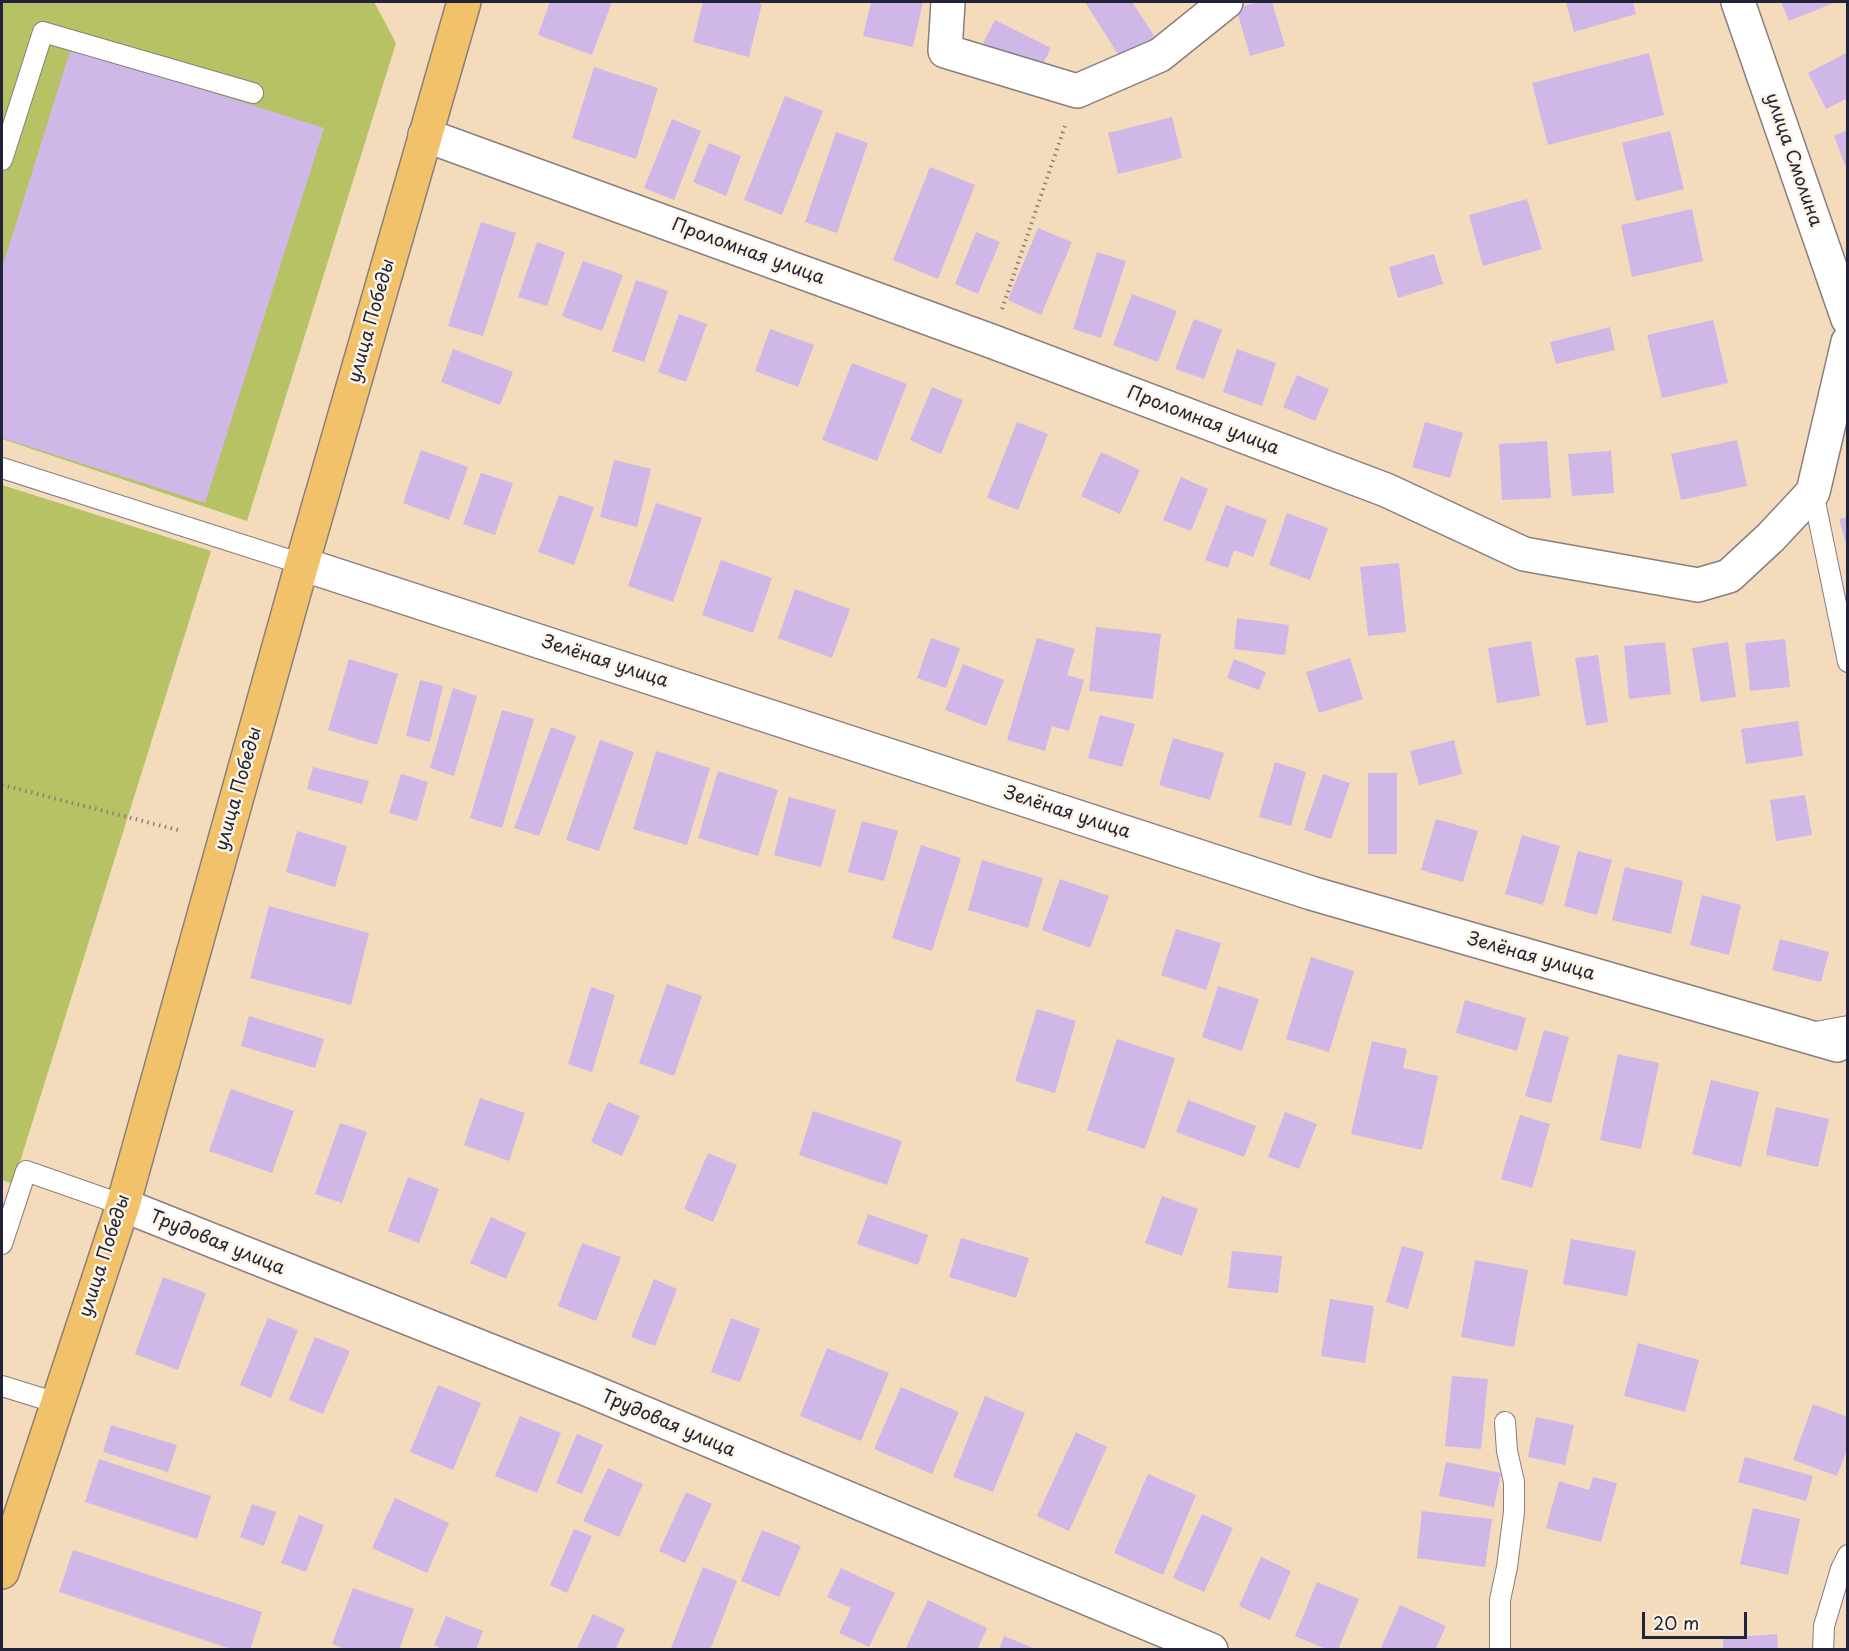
<!DOCTYPE html>
<meta charset="utf-8">
<style>
body{margin:0}
#map{position:relative;width:1849px;height:1651px;overflow:hidden;background:#f3dbbc;font-family:"Playpen Sans",sans-serif}
canvas{display:block}
.frame{position:absolute;inset:0;border:3px solid #22223b;pointer-events:none}
.scale{position:absolute;left:1642px;top:1612px;width:105px;height:27px;box-sizing:border-box;border:3px solid #22223b;border-top:0;padding-left:8px;font-size:18px;line-height:21px;white-space:nowrap;color:#22223b;-webkit-text-stroke:4px #fcf5e5;paint-order:stroke}
</style>
<div id="map">
<canvas width="1849" height="1651"></canvas>
<div class="frame"></div>
<div class="scale">20 m</div>
</div>
<script>
const g = document.querySelector('canvas').getContext('2d');
g.lineJoin = 'round';
function fillPath(path, color) {
  g.fillStyle = color;
  g.fill(path, 'evenodd');
}
function poly(rows) {
  const path = new Path2D();
  for (const r of rows) {
    path.moveTo(r[0], r[1]);
    for (let i = 2; i < r.length; i += 2) path.lineTo(r[i], r[i + 1]);
  }
  return path;
}
function trace(path, color, width, dash) {
  g.strokeStyle = color;
  g.lineWidth = width;
  g.lineCap = dash ? 'butt' : 'round';
  g.setLineDash(dash || []);
  g.stroke(path);
}
function drawText(font, color, halo, rows, align = 'center') {
  g.font = font + ' "Playpen Sans",sans-serif';
  g.lineWidth = 5;
  g.setLineDash([]);
  g.textBaseline = 'middle';
  g.strokeStyle = halo;
  g.fillStyle = color;
  for (const [text, x, y, turn = 0] of rows) {
    g.save();
    g.translate(x, y);
    g.rotate((+turn || 0) * Math.PI / 180);
    g.textAlign = isNaN(turn) ? turn : align;
    if (halo) g.strokeText(text, 0, 0);
    g.fillText(text, 0, 0);
    g.restore();
  }
}
fillPath(poly([
 [2,2,374,2,396,43,247,521,2,439],
 [2,485,211,551,13,1184,2,1180]
]), '#b6c264');
fillPath(poly([
 [550,2,612,2,592,55,538,35],
 [703,2,751,2,762,4,749,57,693,42],
 [871,2,923,2,913,47,863,36],
 [1085,2,1132,2,1155,37,1121,59],
 [1259,2,1272,2,1285,46,1250,56,1236,8],
 [1566,2,1633,2,1636,14,1574,32],
 [1781,2,1836,2,1789,21],
 [995,20,1051,48,1034,82,978,53],
 [71,48,324,128,205,503,2,438,2,268],
 [1848,52,1848,98,1826,109,1808,73],
 [1649,53,1664,115,1548,145,1532,83],
 [594,67,658,88,636,159,572,138],
 [785,96,823,111,782,215,744,200],
 [1172,117,1182,158,1118,174,1108,133],
 [672,119,701,131,674,200,644,188],
 [1848,130,1848,170,1847,170,1834,136],
 [1670,131,1684,189,1636,201,1622,143],
 [836,132,868,143,837,233,805,222],
 [709,143,741,156,726,196,693,182],
 [930,167,975,185,938,279,893,260],
 [1527,199,1542,249,1483,266,1469,215],
 [1692,209,1703,261,1632,277,1621,225],
 [481,222,516,233,483,336,448,326],
 [1038,228,1072,242,1041,315,1008,300],
 [976,232,1000,242,978,294,955,284],
 [537,242,565,252,547,306,518,297],
 [1097,252,1126,261,1101,338,1073,329],
 [1434,254,1443,284,1398,298,1389,267],
 [583,261,623,275,602,331,562,316],
 [636,280,668,291,644,362,612,351],
 [1132,294,1177,311,1158,362,1113,345],
 [679,314,707,324,686,382,658,372],
 [1194,319,1222,330,1204,379,1175,369],
 [1713,320,1728,383,1662,398,1647,335],
 [1610,327,1615,350,1556,364,1550,342],
 [770,329,814,345,798,387,755,371],
 [453,349,513,372,500,405,441,382],
 [1237,349,1276,363,1262,406,1223,392],
 [852,363,907,384,877,461,822,440],
 [1297,375,1329,389,1315,421,1283,407],
 [932,387,963,400,941,454,910,440],
 [1017,422,1048,434,1018,510,987,498],
 [1425,422,1463,433,1450,478,1412,467],
 [1737,440,1747,486,1681,500,1671,454],
 [1547,441,1551,498,1502,500,1499,444],
 [421,450,468,467,449,520,403,503],
 [1611,451,1614,493,1572,496,1568,454],
 [1101,452,1140,470,1120,514,1081,496],
 [614,460,651,469,637,527,600,517],
 [481,473,513,483,495,535,463,524],
 [1181,477,1208,489,1191,531,1163,520],
 [559,495,594,507,574,565,538,552],
 [656,503,702,518,673,602,628,586],
 [1226,505,1267,520,1253,557,1234,550,1228,568,1205,560],
 [1287,513,1328,528,1310,580,1269,565],
 [1848,517,1848,547,1847,547,1839,519],
 [721,560,772,578,753,633,702,615],
 [1399,563,1406,632,1368,636,1360,567],
 [795,589,850,609,832,658,778,638],
 [1237,618,1289,625,1285,655,1234,649],
 [1096,627,1161,634,1153,699,1089,691],
 [931,638,960,648,946,688,917,678],
 [1037,638,1075,649,1067,675,1084,680,1069,731,1052,726,1045,751,1007,740],
 [1785,639,1790,687,1750,691,1745,643],
 [1531,641,1540,696,1497,703,1488,648],
 [1665,642,1671,694,1629,699,1624,646],
 [1728,642,1736,697,1701,702,1692,648],
 [1598,655,1608,722,1586,726,1575,658],
 [1350,658,1363,699,1319,713,1306,672],
 [349,659,398,674,377,745,328,730],
 [1234,659,1266,672,1259,690,1227,678],
 [963,664,1004,680,986,726,945,710],
 [420,680,443,686,430,742,406,736],
 [453,688,477,696,454,776,430,768],
 [502,710,534,719,502,828,470,818],
 [1100,715,1135,724,1122,767,1088,758],
 [1798,721,1803,756,1746,764,1741,729],
 [551,727,576,736,539,836,514,828],
 [1173,738,1224,753,1210,800,1159,785],
 [600,740,634,752,599,851,566,840],
 [1454,740,1462,774,1419,785,1410,751],
 [656,751,710,768,687,845,633,829],
 [1275,762,1306,772,1291,826,1259,817],
 [313,767,369,781,362,804,307,789],
 [718,771,778,790,758,856,698,838],
 [1368,773,1397,773,1397,854,1368,854],
 [401,774,428,782,417,821,389,813],
 [1323,774,1350,783,1331,839,1304,830],
 [1805,795,1812,835,1776,841,1770,800],
 [789,797,836,810,821,867,774,855],
 [1436,819,1478,831,1463,882,1421,870],
 [862,821,898,831,884,881,848,872],
 [297,831,347,846,335,887,286,872],
 [1522,835,1560,846,1543,905,1505,894],
 [921,845,961,858,932,951,892,938],
 [1578,851,1612,860,1597,915,1564,906],
 [982,860,1043,878,1028,928,968,910],
 [1625,867,1683,881,1671,934,1612,920],
 [1060,879,1109,896,1090,948,1042,930],
 [1702,895,1741,905,1729,955,1690,945],
 [269,906,369,933,351,1005,250,978],
 [1176,929,1221,943,1206,990,1161,975],
 [1780,939,1829,952,1821,982,1772,970],
 [1311,957,1354,971,1329,1052,1286,1039],
 [667,984,702,996,674,1076,639,1063],
 [1218,986,1259,999,1242,1051,1202,1037],
 [591,987,615,995,592,1072,568,1064],
 [1465,1000,1526,1018,1517,1051,1456,1033],
 [1037,1009,1076,1021,1055,1093,1015,1081],
 [249,1016,324,1039,315,1068,241,1046],
 [1544,1030,1569,1037,1551,1103,1525,1096],
 [1117,1039,1175,1058,1145,1149,1087,1130],
 [1372,1041,1407,1049,1403,1068,1438,1076,1422,1150,1351,1134],
 [1618,1054,1659,1063,1641,1149,1600,1140],
 [1711,1080,1759,1092,1741,1167,1692,1154],
 [231,1089,294,1111,272,1173,209,1151],
 [480,1098,525,1113,509,1161,464,1145],
 [1188,1100,1256,1126,1244,1157,1176,1132],
 [608,1102,640,1116,622,1156,591,1142],
 [1776,1107,1829,1119,1818,1167,1766,1155],
 [813,1111,902,1141,887,1185,799,1155],
 [1285,1112,1317,1124,1299,1169,1268,1157],
 [1520,1115,1550,1124,1532,1188,1501,1179],
 [340,1123,367,1132,342,1203,315,1194],
 [708,1153,737,1165,713,1222,684,1209],
 [408,1177,439,1189,419,1243,388,1231],
 [1162,1196,1198,1209,1182,1256,1145,1243],
 [868,1214,928,1235,918,1265,857,1244],
 [491,1217,526,1233,506,1279,470,1263],
 [961,1238,1029,1258,1016,1298,949,1277],
 [1571,1239,1636,1251,1627,1296,1563,1284],
 [582,1243,621,1257,596,1321,558,1306],
 [1402,1246,1424,1252,1408,1309,1386,1302],
 [1232,1251,1282,1256,1278,1293,1228,1288],
 [1475,1260,1528,1270,1514,1347,1461,1337],
 [163,1277,206,1293,178,1370,135,1354],
 [654,1279,677,1289,655,1346,631,1337],
 [1330,1299,1374,1306,1365,1363,1321,1356],
 [268,1318,298,1330,271,1398,240,1385],
 [731,1318,760,1329,740,1382,711,1372],
 [315,1337,350,1351,323,1414,289,1400],
 [1638,1343,1699,1360,1685,1412,1624,1396],
 [827,1348,889,1373,861,1441,800,1416],
 [1452,1376,1488,1379,1481,1449,1445,1446],
 [438,1385,481,1403,453,1470,410,1452],
 [901,1387,959,1412,932,1474,874,1449],
 [985,1396,1025,1413,993,1492,953,1477],
 [1813,1404,1848,1417,1848,1447,1837,1476,1793,1460],
 [520,1416,561,1433,537,1493,495,1476],
 [1536,1417,1574,1425,1565,1465,1528,1457],
 [111,1425,177,1445,168,1472,103,1452],
 [1076,1432,1107,1447,1069,1531,1037,1516],
 [577,1434,603,1445,582,1494,556,1483],
 [1745,1457,1813,1476,1806,1501,1738,1482],
 [99,1459,211,1496,197,1539,85,1502],
 [1446,1462,1501,1473,1494,1507,1439,1496],
 [608,1468,643,1484,619,1537,583,1521],
 [1148,1474,1196,1495,1163,1575,1114,1553],
 [1593,1477,1617,1483,1601,1542,1546,1528,1559,1481,1589,1490],
 [686,1492,712,1504,685,1563,659,1551],
 [395,1498,449,1523,427,1573,372,1548],
 [252,1504,276,1512,264,1546,240,1537],
 [1753,1508,1800,1519,1788,1575,1740,1564],
 [1422,1511,1492,1519,1485,1567,1417,1558],
 [1202,1514,1233,1528,1204,1592,1173,1578],
 [299,1515,324,1525,306,1572,281,1563],
 [574,1529,592,1536,567,1593,550,1585],
 [762,1530,801,1546,779,1597,741,1581],
 [73,1550,262,1612,250,1650,234,1650,59,1592],
 [1261,1557,1291,1571,1270,1620,1239,1606],
 [703,1567,737,1581,710,1650,674,1650,671,1648],
 [841,1568,895,1593,869,1647,839,1633,851,1608,827,1597],
 [1317,1582,1359,1599,1338,1650,1328,1650,1295,1636],
 [353,1588,414,1609,399,1650,347,1650,332,1644],
 [928,1600,987,1628,977,1650,905,1650],
 [1400,1605,1446,1626,1435,1650,1380,1650],
 [593,1614,625,1629,615,1650,576,1650],
 [446,1616,483,1631,476,1650,445,1650,434,1645],
 [1777,1634,1778,1650,1723,1650,1723,1638],
 [1004,1636,1036,1649,1036,1650,999,1650]
]), '#cfb8e8');
const service = poly([
 [2,160,43,32,253,93],
 [2,468,302,564],
 [1813,492,1848,662],
 [1810,1033,1848,1026],
 [2,1244,26,1171,123,1205],
 [2,1386,57,1403],
 [1500,1650,1500,1600,1507,1567,1514,1512,1514,1482,1507,1451,1505,1422],
 [1823,1650,1824,1626,1841,1569,1848,1555]
]);
const minor = poly([
 [948,2,945,51,1077,91,1160,55,1226,2],
 [425,135,991,341,1386,490,1524,554,1698,585,1729,576,1771,537,1813,492,1848,342],
 [302,564,1311,893,1837,1045],
 [123,1205,584,1388,1211,1650]
]);
const tertiary = poly([
 [1738,2,1848,319]
]);
const primary = poly([
 [2,1572,123,1205,302,564,464,2]
]);
trace(service, '#8a7e7c', 22);
trace(minor, '#8a7e7c', 36);
trace(tertiary, '#8a7e7c', 36);
trace(primary, '#8a7e7c', 36);
trace(poly([
 [1002,309,1066,123],
 [2,785,178,830]
]), '#8a7e7c', 4, [1.5, 4.5]);
trace(service, '#fff', 20);
trace(minor, '#fff', 33);
trace(tertiary, '#fff', 33);
trace(primary, '#f2c26a', 33);
drawText('18px', '#22223b', '#fcf5e5', [
 ["улица Смолина",1793,160,71],
 ["Проломная улица",748,252,20],
 ["улица Победы",372,321,-74],
 ["Проломная улица",1203,421,21],
 ["Зелёная улица",605,662,18],
 ["улица Победы",239,789,-74],
 ["Зелёная улица",1067,813,18],
 ["Зелёная улица",1531,957,16],
 ["Трудовая улица",217,1243,22],
 ["улица Победы",105,1256,-72],
 ["Трудовая улица",668,1424,23]
]);
</script>
